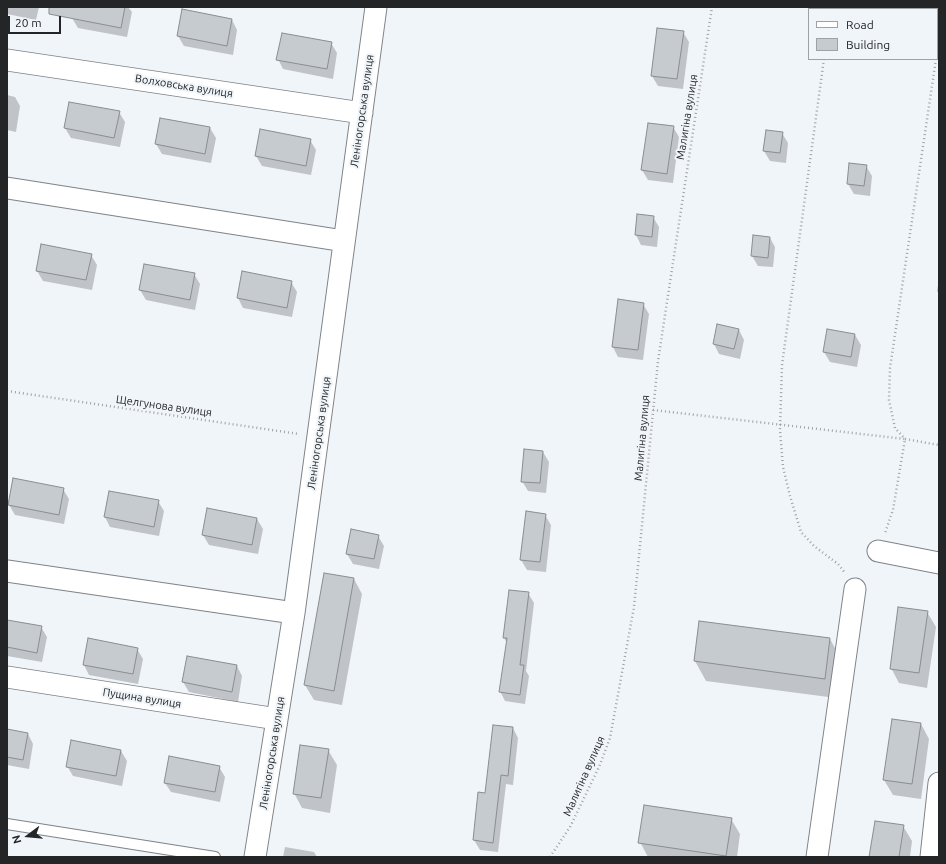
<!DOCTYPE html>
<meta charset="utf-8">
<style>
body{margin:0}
#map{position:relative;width:946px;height:864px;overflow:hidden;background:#f0f5fa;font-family:Ubuntu,sans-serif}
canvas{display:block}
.frame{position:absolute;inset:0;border:8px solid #232526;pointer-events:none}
.legend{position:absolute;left:808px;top:8px;width:130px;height:52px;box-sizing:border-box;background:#f0f5fa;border:1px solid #9ea2a5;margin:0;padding:5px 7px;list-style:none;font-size:12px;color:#232526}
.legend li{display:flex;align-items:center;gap:8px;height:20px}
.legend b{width:20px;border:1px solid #9ea2a5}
.north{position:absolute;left:8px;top:816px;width:40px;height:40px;-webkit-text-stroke:3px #f0f5fa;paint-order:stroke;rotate:254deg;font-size:11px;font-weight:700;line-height:16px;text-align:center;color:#232526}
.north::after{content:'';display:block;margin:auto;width:14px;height:18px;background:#232526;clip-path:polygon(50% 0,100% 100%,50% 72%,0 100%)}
.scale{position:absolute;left:8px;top:16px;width:53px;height:18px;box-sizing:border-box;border:2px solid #232526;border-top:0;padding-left:5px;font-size:12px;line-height:14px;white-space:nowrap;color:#232526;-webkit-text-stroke:3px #f0f5fa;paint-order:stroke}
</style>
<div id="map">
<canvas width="946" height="864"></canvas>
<div class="frame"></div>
<ul class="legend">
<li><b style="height:5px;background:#fff"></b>Road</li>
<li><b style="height:11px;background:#c6cbcf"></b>Building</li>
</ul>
<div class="north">N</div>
<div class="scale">20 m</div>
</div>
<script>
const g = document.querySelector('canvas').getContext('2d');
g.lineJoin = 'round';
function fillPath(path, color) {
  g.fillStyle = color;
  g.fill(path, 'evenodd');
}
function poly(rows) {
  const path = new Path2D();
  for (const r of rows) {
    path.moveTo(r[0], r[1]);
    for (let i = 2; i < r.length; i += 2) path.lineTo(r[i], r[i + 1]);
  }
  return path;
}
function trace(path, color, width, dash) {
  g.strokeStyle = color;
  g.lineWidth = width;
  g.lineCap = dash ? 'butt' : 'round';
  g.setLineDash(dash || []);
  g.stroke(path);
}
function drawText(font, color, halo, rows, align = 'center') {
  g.font = font + ' Ubuntu,sans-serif';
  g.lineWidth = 4;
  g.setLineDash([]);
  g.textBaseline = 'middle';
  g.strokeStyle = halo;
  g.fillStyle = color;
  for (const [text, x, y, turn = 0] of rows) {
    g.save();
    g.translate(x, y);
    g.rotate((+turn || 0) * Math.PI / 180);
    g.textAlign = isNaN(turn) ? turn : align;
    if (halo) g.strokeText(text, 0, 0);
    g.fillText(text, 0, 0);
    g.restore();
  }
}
fillPath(poly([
 [7,7,39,7,36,20,7,14],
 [74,7,128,7,132,12,127,37,78,28,72,18],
 [874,7,915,7,916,9,873,9],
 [232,20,237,30,233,55,184,46,178,36],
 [683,32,689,42,683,89,658,86,652,76],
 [331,43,337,53,333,79,283,69,278,59],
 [7,95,15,97,20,106,16,132,7,130],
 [119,112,125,122,120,147,71,138,65,128],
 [161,119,210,128,216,138,211,163,162,154,156,144],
 [673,127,679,137,673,183,648,180,642,170],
 [782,133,788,143,786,163,770,161,764,151],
 [310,140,316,150,311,175,262,166,256,156],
 [866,166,872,176,870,196,854,194,848,184],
 [653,217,659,227,657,247,641,245,636,235],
 [770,238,775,247,773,267,758,266,752,256],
 [91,255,97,265,92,290,43,281,37,271],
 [194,274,200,284,195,310,146,300,140,290],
 [939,279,939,294,937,291],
 [291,282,297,292,292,317,243,308,238,298],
 [643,304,649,314,643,360,618,357,613,347],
 [739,330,744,340,740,359,719,354,714,344],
 [855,335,861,345,857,367,830,362,824,352],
 [543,452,549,462,546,493,528,491,522,481],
 [63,489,69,499,64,524,15,515,9,505],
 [158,501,164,511,159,536,110,527,105,517],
 [545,515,551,525,546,572,527,570,521,560],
 [257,519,263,529,258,554,209,545,203,535],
 [378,536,384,546,379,569,353,564,347,554],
 [354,579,362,594,342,705,314,700,305,685],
 [528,593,534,603,526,671,529,676,525,704,505,701,500,691,507,643,504,638],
 [927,612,936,627,927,688,899,683,891,668],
 [7,621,41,627,47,637,42,662,7,656],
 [830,639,841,659,836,698,706,681,695,661],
 [137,649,143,659,138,684,89,675,84,665],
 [188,657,237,666,242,676,238,702,189,692,183,682],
 [921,724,929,739,921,799,893,795,884,780],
 [513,728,518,738,513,785,506,784,498,852,480,850,474,840,479,793,486,794],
 [7,730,28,734,33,744,29,769,7,765],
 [328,750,337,765,330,813,302,808,294,793],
 [121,751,127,761,122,786,73,776,67,766],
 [219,767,225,777,220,802,171,792,165,783],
 [731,819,740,834,737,857,648,857,640,842],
 [903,826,912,841,910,857,870,857],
 [285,847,314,852,317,857,283,857]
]), '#0003');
const building = poly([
 [49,7,125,7,121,28,49,14,49,7],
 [182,9,232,19,227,46,177,36,182,9],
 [657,28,684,31,677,79,651,76,657,28],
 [282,33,332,42,327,69,276,60,282,33],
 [69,102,120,111,114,138,64,128,69,102],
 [160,118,210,127,205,154,155,144,160,118],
 [648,123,674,126,667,174,641,170,648,123],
 [260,129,311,139,306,166,255,156,260,129],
 [766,130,783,132,780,153,763,151,766,130],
 [849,163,867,165,864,186,847,184,849,163],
 [637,214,654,216,652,237,635,235,637,214],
 [753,235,770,237,768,258,751,256,753,235],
 [41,244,92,254,86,280,36,271,41,244],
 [144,264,195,273,190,300,139,290,144,264],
 [242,271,292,281,287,308,237,298,242,271],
 [618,299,644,303,638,350,612,347,618,299],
 [717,324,739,329,734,349,713,344,717,324],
 [827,329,855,334,851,357,823,352,827,329],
 [524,449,543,451,540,483,521,482,524,449],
 [13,478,64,488,59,515,8,505,13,478],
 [109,491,159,500,154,527,104,517,109,491],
 [207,508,257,518,252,545,202,535,207,508],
 [526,511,546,514,540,562,520,560,526,511],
 [351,529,379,535,374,559,346,554,351,529],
 [324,573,354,578,334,691,304,685,324,573],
 [509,590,529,592,520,665,524,665,520,695,499,692,507,638,503,638,509,590],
 [898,607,928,611,919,673,890,669,898,607],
 [7,620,42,626,37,653,7,647,7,620],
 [699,621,830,638,825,679,694,661,699,621],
 [88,638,138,648,133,674,83,665,88,638],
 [187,656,237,665,232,692,182,682,187,656],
 [892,719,921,723,912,784,883,780,892,719],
 [493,725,513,727,508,776,501,775,493,843,473,840,478,792,485,793,493,725],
 [7,729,28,733,23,760,7,757,7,729],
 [71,740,121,750,116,776,66,767,71,740],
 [300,745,329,749,321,798,293,794,300,745],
 [169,756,220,766,215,792,164,783,169,756],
 [644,805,732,818,726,856,638,843,644,805],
 [875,821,904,825,899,857,869,857,875,821]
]);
fillPath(building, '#c6cbcf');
trace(building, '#898d91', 1);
const service = poly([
 [7,824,215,857]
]);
const minor = poly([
 [7,60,362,113],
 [7,188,344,241],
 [878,551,939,563],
 [7,571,294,613],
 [7,677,277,719],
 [255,857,294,613,376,7],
 [817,857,855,589],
 [931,857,939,783]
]);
trace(service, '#7f8387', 12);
trace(minor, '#7f8387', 23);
trace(poly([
 [831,9,832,7],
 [937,52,939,39],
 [824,59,782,365,780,430,783,467,790,496,801,532,814,546,838,564,845,573],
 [936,59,890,368,889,400,895,428,905,439,939,445],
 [7,391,299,434],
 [653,410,905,439,893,510,885,533],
 [550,857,570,827,599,767,610,738,634,607,658,361,712,7]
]), '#9fa2a6', 2.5, [1, 3]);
trace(service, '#fff', 10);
trace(minor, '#fff', 21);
drawText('11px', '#232526', '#f0f5fa', [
 ["Волховська вулиця",184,86,9],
 ["Леніногорська вулиця",362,111,-82],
 ["Малигіна вулиця",687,117,-81],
 ["Щелгунова вулиця",164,406,8],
 ["Леніногорська вулиця",319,433,-82],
 ["Малигіна вулиця",642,438,-85],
 ["Пущина вулиця",142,698,9],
 ["Леніногорська вулиця",272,753,-81],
 ["Малигіна вулиця",584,776,-66]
]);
</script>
